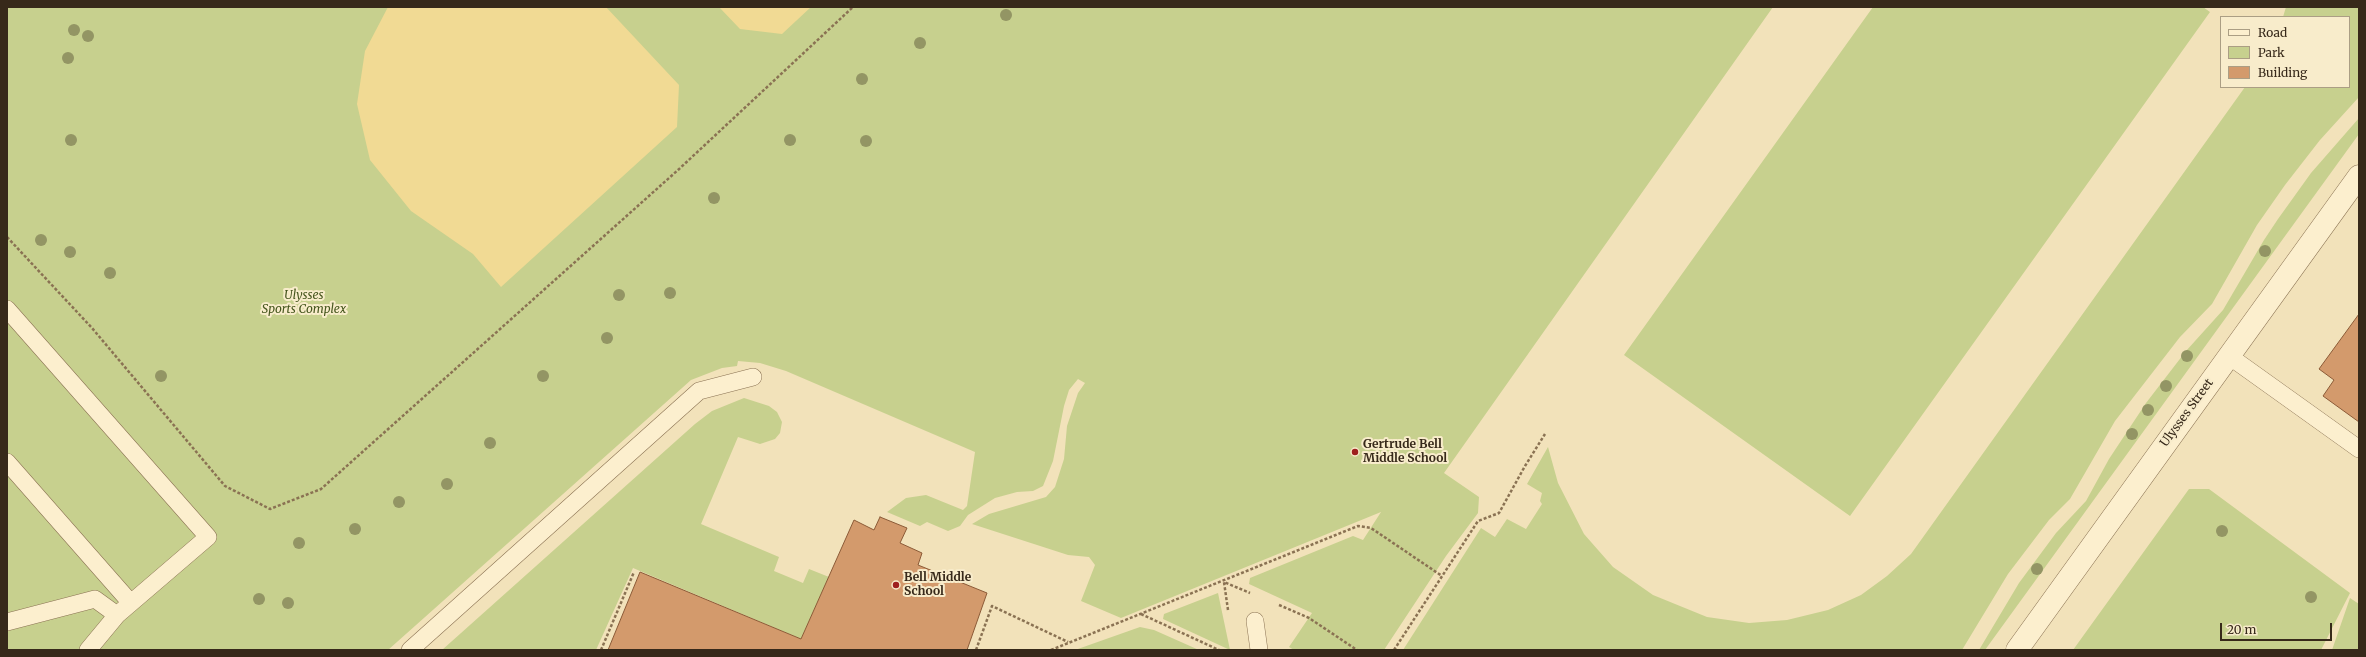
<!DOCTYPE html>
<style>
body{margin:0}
#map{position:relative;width:2366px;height:657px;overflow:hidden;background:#f2e2ba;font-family:Merriweather,serif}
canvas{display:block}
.frame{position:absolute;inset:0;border:8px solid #37291a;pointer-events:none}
.legend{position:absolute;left:2220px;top:16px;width:130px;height:72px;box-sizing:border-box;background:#f8eccb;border:1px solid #ab9e84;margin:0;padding:5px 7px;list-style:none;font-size:12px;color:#37291a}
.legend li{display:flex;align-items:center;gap:8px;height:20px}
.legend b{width:20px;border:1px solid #ab9e84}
.scale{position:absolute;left:2220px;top:623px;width:112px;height:18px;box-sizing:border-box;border:2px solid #37291a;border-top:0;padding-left:5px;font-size:12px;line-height:14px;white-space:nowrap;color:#37291a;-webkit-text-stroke:3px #f8eccb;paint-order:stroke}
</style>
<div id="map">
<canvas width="2366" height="657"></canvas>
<div class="frame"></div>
<ul class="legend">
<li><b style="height:5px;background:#fcefce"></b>Road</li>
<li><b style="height:11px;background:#c7d08e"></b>Park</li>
<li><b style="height:11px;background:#d39a6c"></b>Building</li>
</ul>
<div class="scale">20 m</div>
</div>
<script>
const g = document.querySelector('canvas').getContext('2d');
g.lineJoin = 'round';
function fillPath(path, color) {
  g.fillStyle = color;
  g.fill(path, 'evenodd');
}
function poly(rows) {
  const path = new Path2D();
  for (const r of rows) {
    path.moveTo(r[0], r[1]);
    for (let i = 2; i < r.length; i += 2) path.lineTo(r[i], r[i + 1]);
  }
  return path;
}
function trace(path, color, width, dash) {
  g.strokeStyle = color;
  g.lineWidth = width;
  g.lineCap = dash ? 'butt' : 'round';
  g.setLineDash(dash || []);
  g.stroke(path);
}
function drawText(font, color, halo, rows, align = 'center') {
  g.font = font + ' Merriweather,serif';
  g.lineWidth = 4;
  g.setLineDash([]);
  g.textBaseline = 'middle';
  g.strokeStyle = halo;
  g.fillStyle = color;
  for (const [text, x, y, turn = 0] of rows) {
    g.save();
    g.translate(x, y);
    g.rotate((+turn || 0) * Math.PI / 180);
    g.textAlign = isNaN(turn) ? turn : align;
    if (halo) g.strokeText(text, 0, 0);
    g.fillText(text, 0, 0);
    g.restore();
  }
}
fillPath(poly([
 [7,7,1773,7,1444,473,1479,497,1478,513,1446,556,1384,650,1294,650,1289,647,1312,613,1249,584,1250,578,1353,536,1363,540,1381,512,1121,618,1081,601,1095,565,1089,557,1068,555,972,524,989,514,1046,497,1055,487,1064,459,1067,426,1078,393,1085,383,1078,379,1069,390,1064,406,1053,461,1043,486,1033,491,1017,492,995,498,968,515,960,526,948,531,927,522,920,526,887,512,906,498,926,495,963,510,967,506,975,452,786,371,760,363,738,361,737,366,722,368,691,380,388,650,7,650],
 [1873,7,2203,7,2210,12,1850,516,1624,355],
 [2286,7,2359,7,2359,97,2320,140,2285,185,2257,225,2212,304,2180,337,2115,421,2070,499,2049,520,2008,574,1962,650,1403,650,1481,528,1495,537,1507,519,1526,529,1542,504,1540,501,1542,493,1527,484,1548,447,1558,483,1584,534,1613,567,1653,595,1707,617,1749,623,1787,620,1828,610,1861,595,1887,576,1911,554,2245,87,2349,87,2349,17,2283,17],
 [2359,118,2359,134,1985,650,1979,650,2019,583,2056,533,2086,501,2109,459,2146,403,2186,351,2223,310,2264,240,2278,219,2311,173],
 [744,398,769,406,777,412,782,422,780,433,775,439,760,444,738,437,701,524,779,557,774,571,803,583,809,569,829,577,801,639,633,568,596,650,442,650,695,424,712,411],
 [2189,489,2209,489,2350,593,2321,650,2073,650],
 [1218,593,1230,650,1163,619,1164,614],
 [2350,598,2359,604,2359,650,2332,650],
 [1140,627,1154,630,1199,650,1075,650]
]), '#c7d08e');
fillPath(poly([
 [388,7,606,7,679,85,677,127,501,287,473,254,411,211,370,160,357,104,365,51],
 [719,7,811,7,782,34,740,29]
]), '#f1da94');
const building = poly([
 [2359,314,2359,422,2323,396,2334,380,2319,369,2359,314],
 [880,517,907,528,900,543,922,553,918,565,987,593,967,650,608,650,640,572,801,639,854,520,874,530,880,517]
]);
fillPath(building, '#d39a6c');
trace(building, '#8b5a37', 1);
const service = poly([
 [7,309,208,537,117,615,95,599,7,622],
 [2229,356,2359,449],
 [7,462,130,602],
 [1255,621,1259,650],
 [88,650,117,615],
 [410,650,699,391,753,377]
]);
const tertiary = poly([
 [2017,650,2359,176]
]);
trace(service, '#8a7253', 18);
trace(tertiary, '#8a7253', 23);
trace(poly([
 [7,237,92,328,225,486,270,509,321,489,678,170,853,7],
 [1279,605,1309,618,1357,650],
 [1228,610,1224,582,1250,593],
 [1141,614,1219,650],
 [601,650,634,572],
 [976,650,992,606,1068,642],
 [1051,650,1358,526,1371,528,1442,576],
 [1394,650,1478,521,1499,513,1525,466,1545,434]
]), '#8a7253', 2.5, [3, 2]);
trace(service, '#fcefce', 17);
trace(tertiary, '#fcefce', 22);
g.fillStyle = '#939564';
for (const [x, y] of [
 [1006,15],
 [74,30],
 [88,36],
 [920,43],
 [68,58],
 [862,79],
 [71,140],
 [790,140],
 [866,141],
 [714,198],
 [41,240],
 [2265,251],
 [70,252],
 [110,273],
 [670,293],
 [619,295],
 [607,338],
 [2187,356],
 [161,376],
 [543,376],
 [2166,386],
 [2148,410],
 [2132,434],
 [490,443],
 [447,484],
 [399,502],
 [355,529],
 [2222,531],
 [299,543],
 [2037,569],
 [2311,597],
 [259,599],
 [288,603]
]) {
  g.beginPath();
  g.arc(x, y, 6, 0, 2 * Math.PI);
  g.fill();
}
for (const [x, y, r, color] of [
 [1355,452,4,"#9e201e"],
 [896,585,4,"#9e201e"]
]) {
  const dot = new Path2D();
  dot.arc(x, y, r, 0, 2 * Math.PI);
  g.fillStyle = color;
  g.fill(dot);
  trace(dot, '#f8eccb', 1.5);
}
drawText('italic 12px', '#46561e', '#f8eccb', [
 ["Ulysses",304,296],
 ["Sports Complex",304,310]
]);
drawText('12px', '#37291a', '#f8eccb', [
 ["Ulysses Street",2187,413,-54]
]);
drawText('bold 12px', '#37291a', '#f8eccb', [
 ["Gertrude Bell",1363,445],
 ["Middle School",1363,459],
 ["Bell Middle",904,578],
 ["School",904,592]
], 'left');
</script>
